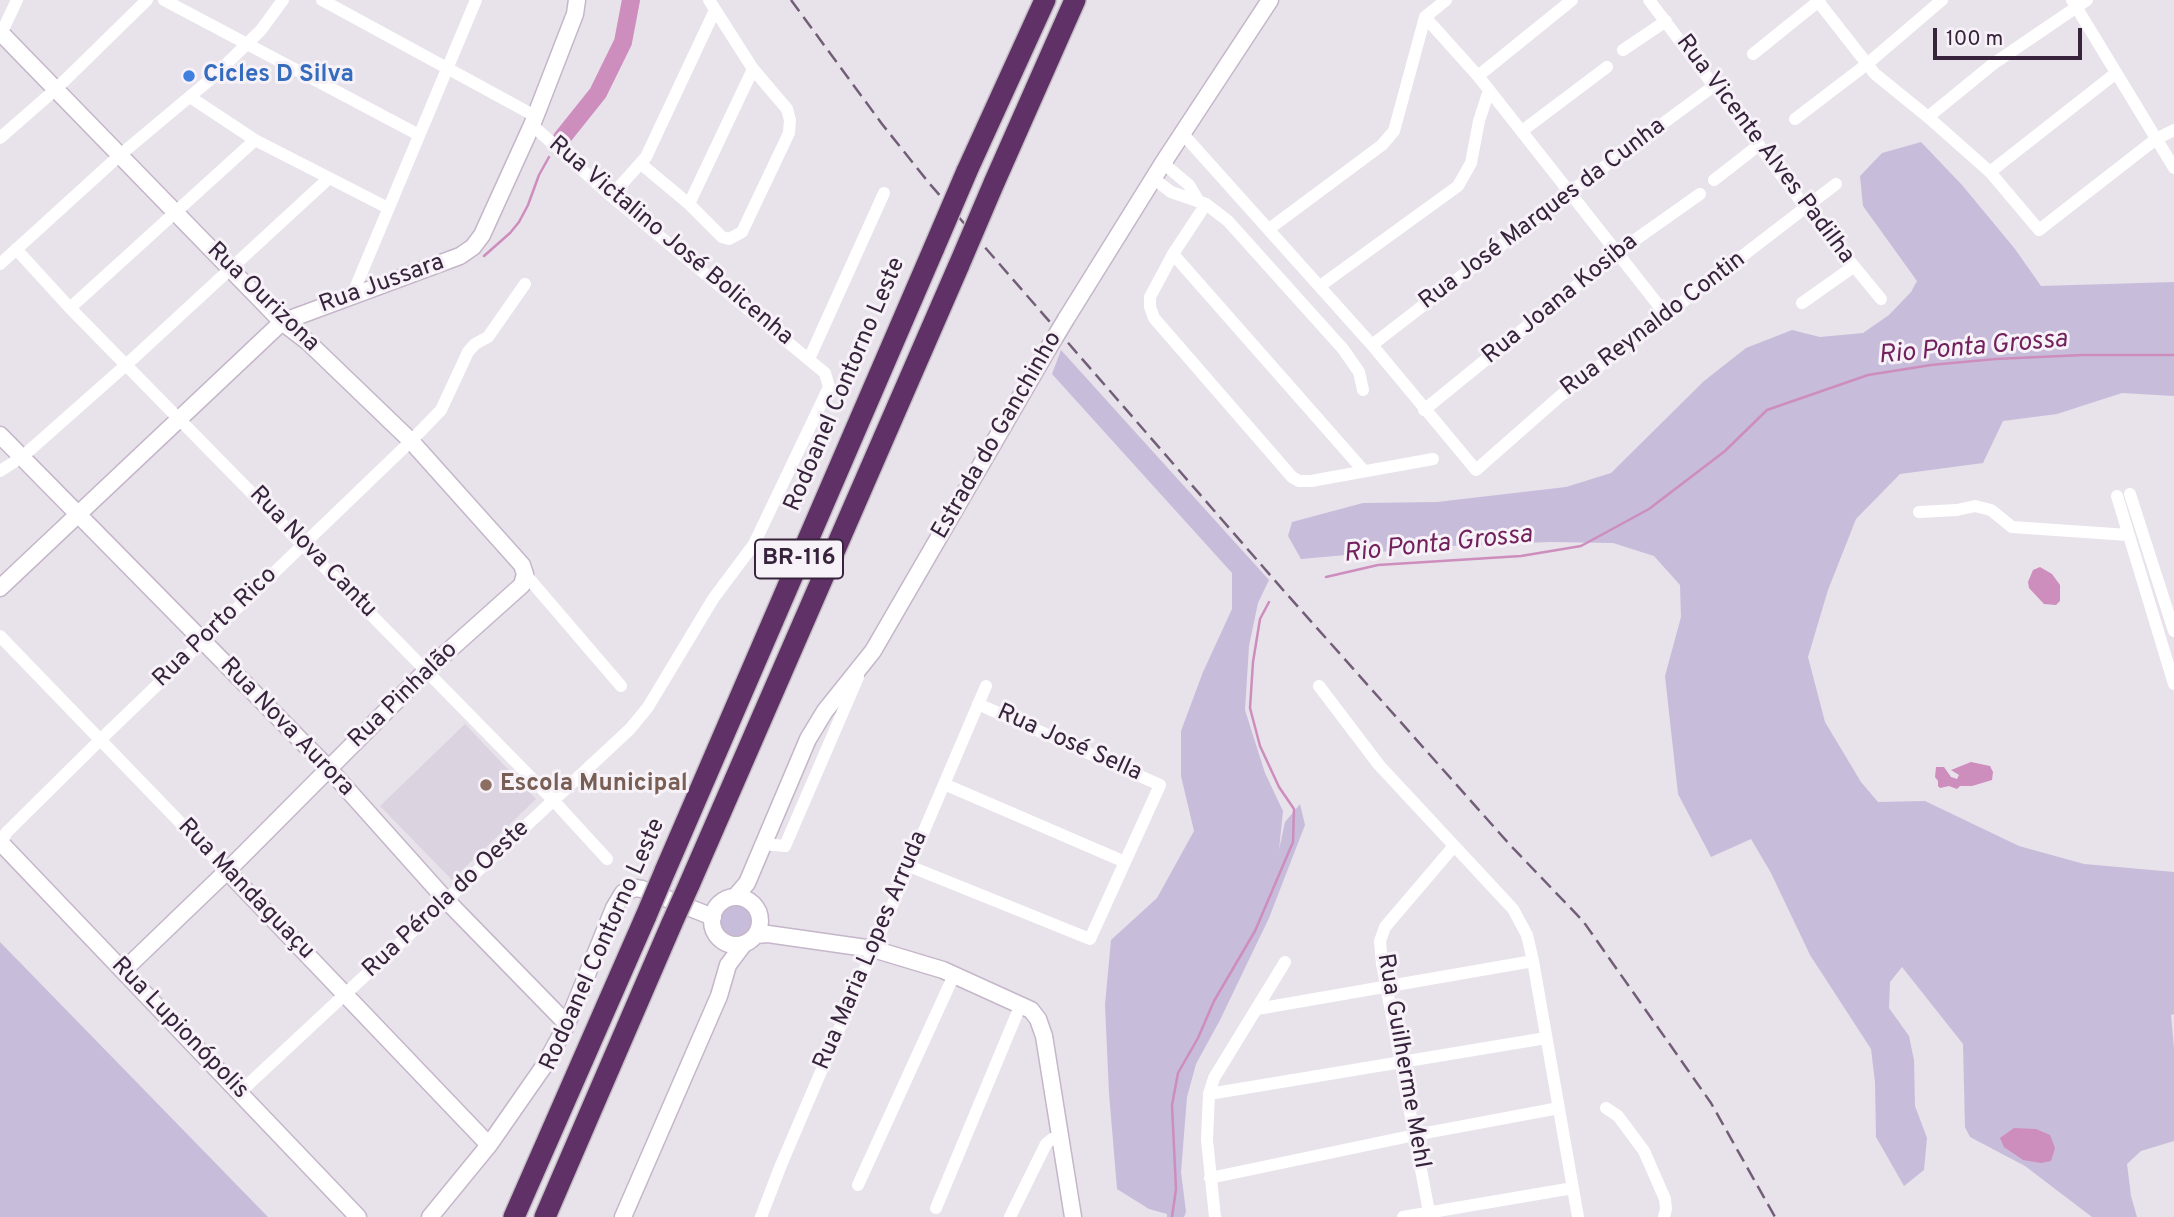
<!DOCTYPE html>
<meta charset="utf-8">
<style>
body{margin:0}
#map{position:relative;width:2174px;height:1217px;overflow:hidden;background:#e8e2eb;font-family:Overpass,sans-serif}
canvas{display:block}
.scale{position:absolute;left:1933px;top:28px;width:149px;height:32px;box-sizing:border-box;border:4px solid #37233b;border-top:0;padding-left:9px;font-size:21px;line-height:24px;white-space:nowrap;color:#37233b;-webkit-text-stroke:5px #f6f2f8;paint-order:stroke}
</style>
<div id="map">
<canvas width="2174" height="1217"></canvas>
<div class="scale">100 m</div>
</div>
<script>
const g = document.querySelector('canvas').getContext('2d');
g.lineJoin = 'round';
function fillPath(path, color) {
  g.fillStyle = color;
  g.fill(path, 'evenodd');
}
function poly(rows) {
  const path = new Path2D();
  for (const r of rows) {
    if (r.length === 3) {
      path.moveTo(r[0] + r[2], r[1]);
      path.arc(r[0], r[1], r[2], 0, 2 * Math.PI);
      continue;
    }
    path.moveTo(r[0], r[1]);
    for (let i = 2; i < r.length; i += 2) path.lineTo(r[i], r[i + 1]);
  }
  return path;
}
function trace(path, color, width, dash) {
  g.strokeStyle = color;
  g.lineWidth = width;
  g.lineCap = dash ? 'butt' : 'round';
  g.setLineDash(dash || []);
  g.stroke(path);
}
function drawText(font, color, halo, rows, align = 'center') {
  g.font = font + ' Overpass,sans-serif';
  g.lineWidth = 6;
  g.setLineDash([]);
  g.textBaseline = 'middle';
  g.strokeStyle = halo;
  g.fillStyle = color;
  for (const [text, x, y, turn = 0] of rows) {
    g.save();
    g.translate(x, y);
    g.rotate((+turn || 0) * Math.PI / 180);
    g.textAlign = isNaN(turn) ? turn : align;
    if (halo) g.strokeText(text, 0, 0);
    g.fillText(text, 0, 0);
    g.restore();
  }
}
fillPath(poly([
 [465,724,536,799,452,880,380,806]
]), '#dbd3df');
fillPath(poly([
 [1921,142,1962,185,2015,249,2041,286,2174,282,2174,396,2122,393,2057,414,2003,421,1983,463,1900,474,1856,519,1828,590,1808,657,1825,722,1861,782,1878,802,1925,801,2019,846,2084,864,2174,872,2174,1014,2171,1015,2174,1049,2174,1141,2141,1151,2127,1164,2131,1196,2137,1217,2092,1217,2025,1166,1970,1137,1965,1127,1963,1044,1902,967,1890,982,1889,1008,1909,1036,1914,1060,1915,1106,1927,1138,1924,1170,1904,1186,1876,1137,1875,1082,1871,1049,1810,955,1771,873,1751,839,1711,857,1678,794,1665,676,1681,617,1680,585,1654,556,1613,543,1550,542,1448,546,1301,559,1288,536,1292,522,1363,503,1437,502,1566,487,1611,473,1704,381,1746,348,1792,330,1820,337,1863,333,1889,315,1911,292,1917,281,1863,206,1860,176,1882,153],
 [1061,350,1269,580,1258,603,1249,646,1245,710,1265,773,1283,811,1279,850,1285,822,1300,804,1305,825,1269,918,1220,1020,1196,1064,1187,1097,1181,1172,1186,1212,1184,1217,1167,1217,1167,1214,1149,1209,1117,1189,1109,1093,1105,1005,1111,940,1157,898,1194,831,1181,776,1181,731,1203,672,1232,609,1232,573,1052,374],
 [736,922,19],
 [0,942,268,1217,0,1217]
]), '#c8bcdb');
fillPath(poly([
 [2040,567,2052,574,2060,585,2060,601,2056,605,2044,604,2029,588,2028,582,2033,570],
 [1971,762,1990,766,1993,772,1992,780,1972,786,1960,786,1957,789,1949,786,1940,788,1938,786,1938,781,1935,777,1936,767,1944,767,1951,777,1957,779,1959,775,1951,770],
 [2014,1128,2036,1129,2050,1135,2055,1148,2051,1161,2041,1163,2023,1160,2004,1147,2000,1138]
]), '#cd8dbd');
trace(poly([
 [484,256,510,233,519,222,528,205,539,175,549,157],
 [1326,577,1378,565,1521,556,1581,546,1649,509,1725,451,1767,410,1868,375,1931,365,1995,359,2083,355,2174,355],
 [1172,1217,1176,1189,1172,1105,1178,1073,1198,1038,1214,1001,1255,931,1293,842,1294,809,1279,787,1260,746,1250,708,1253,662,1260,619,1269,602]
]), '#cd8dbd', 2.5);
trace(poly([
 [562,138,598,93,623,42,631,0]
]), '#cd8dbd', 18);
const secondary = poly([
 [0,32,282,322,308,342,411,441,522,565,525,574,522,585,427,670,227,871,123,971],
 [1066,319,1163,163,1270,0],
 [0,435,329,769,447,901,567,1024],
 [0,588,282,322,460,256,473,247,482,235,532,125,575,14,577,0],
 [0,842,358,1217],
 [227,871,489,1145],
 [735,897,747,883,808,739,825,711,873,651,1048,349],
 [736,921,24],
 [756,935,768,934,873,949,943,970,1031,1010,1038,1019,1044,1036,1073,1217],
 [430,1217,489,1145,544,1066,567,1024,614,908,623,893,635,888,642,889,713,917],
 [623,1217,719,996,728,965,743,945]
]);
const highway = poly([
 [967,171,1045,0],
 [994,183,1075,0],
 [665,871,934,248],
 [689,885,959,265],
 [514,1217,646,916],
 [545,1217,672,923]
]);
trace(secondary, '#c5b6ca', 19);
trace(highway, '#c3bdc4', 24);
trace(poly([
 [164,0,419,135],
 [322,0,535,116],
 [1649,0,1806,208,1881,299],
 [1817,0,1875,74,1928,117,1990,172,2039,230,2156,139,2174,130],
 [2072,0,2174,168],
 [1425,17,1478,76,1667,316],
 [0,36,17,0],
 [1623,50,1666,21],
 [1753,54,1820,0],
 [1478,76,1572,0],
 [190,97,255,140,388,208],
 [1928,117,1993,64,2087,0],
 [1795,119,1867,64,1942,0],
 [1522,131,1607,67],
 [1182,133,1372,345,1476,470,1559,397,1836,184],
 [0,138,56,89,147,0],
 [1163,163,1189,185,1198,200],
 [641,164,689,204,722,237,729,239,742,232,789,133,790,120,787,109,753,69,709,0],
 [1990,172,2116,73],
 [1153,178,1171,192,1206,204,1228,221,1343,349,1359,372,1363,390],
 [1714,180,1759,145],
 [611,196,646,157,715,10],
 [689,204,753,69],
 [1206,204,1173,254,1150,297,1150,307,1154,318,1292,477,1299,481,1311,481,1433,459],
 [1269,229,1382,145,1394,131,1425,17,1446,0],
 [16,249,70,308,553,800,607,859],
 [1173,254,1364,471],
 [0,264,120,155,212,78,261,30,283,0],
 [1320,286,1458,186,1471,163,1479,121,1489,90],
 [351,298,476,0],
 [1802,303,1853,267],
 [70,308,255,140],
 [1372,345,1570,192,1715,85],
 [809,359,884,193],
 [1424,410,1618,252,1700,194],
 [0,471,22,457,126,365,328,179],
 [2130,494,2174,631],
 [2117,496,2174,684],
 [1919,512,1957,510,1975,506,1991,510,2012,527,2128,535],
 [525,574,621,686],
 [0,636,227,871],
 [1319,686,1379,765,1513,909,1527,935,1533,961,1578,1217],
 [944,784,1125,862],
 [2,843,6,833,100,740,411,441,441,410,468,352,475,344,488,337,525,284],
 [763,844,785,846,858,677],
 [909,866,1090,939,1160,785,978,704],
 [1257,1009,1533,961],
 [239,1093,630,729,648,707,713,599,754,544,829,387,825,373,611,196,532,125],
 [1209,1094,1546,1038],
 [1606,1108,1618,1116,1644,1151,1665,1199,1666,1209,1664,1217],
 [1210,1178,1415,1135,1559,1108],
 [858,1185,954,975],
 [936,1208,1021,1004],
 [761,1217,781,1165,986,686],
 [1010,1217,1046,1144,1052,1139,1060,1138],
 [1215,1217,1207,1140,1209,1094,1214,1078,1285,962],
 [1403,1217,1573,1188],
 [1430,1217,1382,964,1380,941,1385,927,1454,846]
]), '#fff', 12);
trace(secondary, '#fff', 16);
trace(highway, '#603166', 21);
trace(poly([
 [791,0,882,124,929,183,1284,591,1511,846,1583,921,1711,1103,1775,1217]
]), '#725e77', 2.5, [14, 7]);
const secondaryBridge = poly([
 [1048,349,1066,319]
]);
const highwayBridge = poly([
 [934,248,967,171],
 [959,265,994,183],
 [646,916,665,871],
 [672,923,689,885]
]);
trace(secondaryBridge, '#c5b6ca', 19, []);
trace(highwayBridge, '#c3bdc4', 24, []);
trace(secondaryBridge, '#fff', 16);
trace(highwayBridge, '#603166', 21);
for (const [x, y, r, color] of [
 [189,76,7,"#3f7fe0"],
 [486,785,7,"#8d6e63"]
]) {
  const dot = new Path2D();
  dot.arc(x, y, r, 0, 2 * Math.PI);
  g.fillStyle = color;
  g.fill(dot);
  trace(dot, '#f6f2f8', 2.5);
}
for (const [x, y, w] of [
 [799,559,88]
]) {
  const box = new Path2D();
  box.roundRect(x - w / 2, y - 19.5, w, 39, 5);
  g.fillStyle = '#f6f2f8';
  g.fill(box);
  trace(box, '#37233b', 2);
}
drawText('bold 23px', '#37233b', null, [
 ["BR-116",799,559]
]);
drawText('bold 24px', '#366cbe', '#f6f2f8', [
 ["Cicles D Silva",203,76]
], 'left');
drawText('24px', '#37233b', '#f6f2f8', [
 ["Rua Vicente Alves Padilha",1764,150,53],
 ["Rua José Marques da Cunha",1543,215,-37],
 ["Rua Victalino José Bolicenha",670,242,40],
 ["Rua Jussara",382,285,-20],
 ["Rua Ourizona",262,298,44],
 ["Rua Joana Kosiba",1561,300,-39],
 ["Rua Reynaldo Contin",1654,325,-37],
 ["Rodoanel Contorno Leste",846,385,-67],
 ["Estrada do Ganchinho",998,436,-60],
 ["Rua Nova Cantu",312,553,46],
 ["Rua Porto Rico",216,628,-44],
 ["Rua Pinhalão",404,696,-44],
 ["Rua Nova Aurora",286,728,46],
 ["Rua José Sella",1069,744,24],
 ["Rua Mandaguaçu",245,890,46],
 ["Rua Pérola do Oeste",447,900,-43],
 ["Rodoanel Contorno Leste",604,945,-66],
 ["Rua Maria Lopes Arruda",872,951,-67],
 ["Rua Lupionópolis",179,1029,46],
 ["Rua Guilherme Mehl",1402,1061,80]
]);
drawText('bold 24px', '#785e54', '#f6f2f8', [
 ["Escola Municipal",500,785]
], 'left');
drawText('italic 26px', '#73215d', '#f6f2f8', [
 ["Rio Ponta Grossa",1973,349,-5],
 ["Rio Ponta Grossa",1438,546,-6]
]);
</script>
